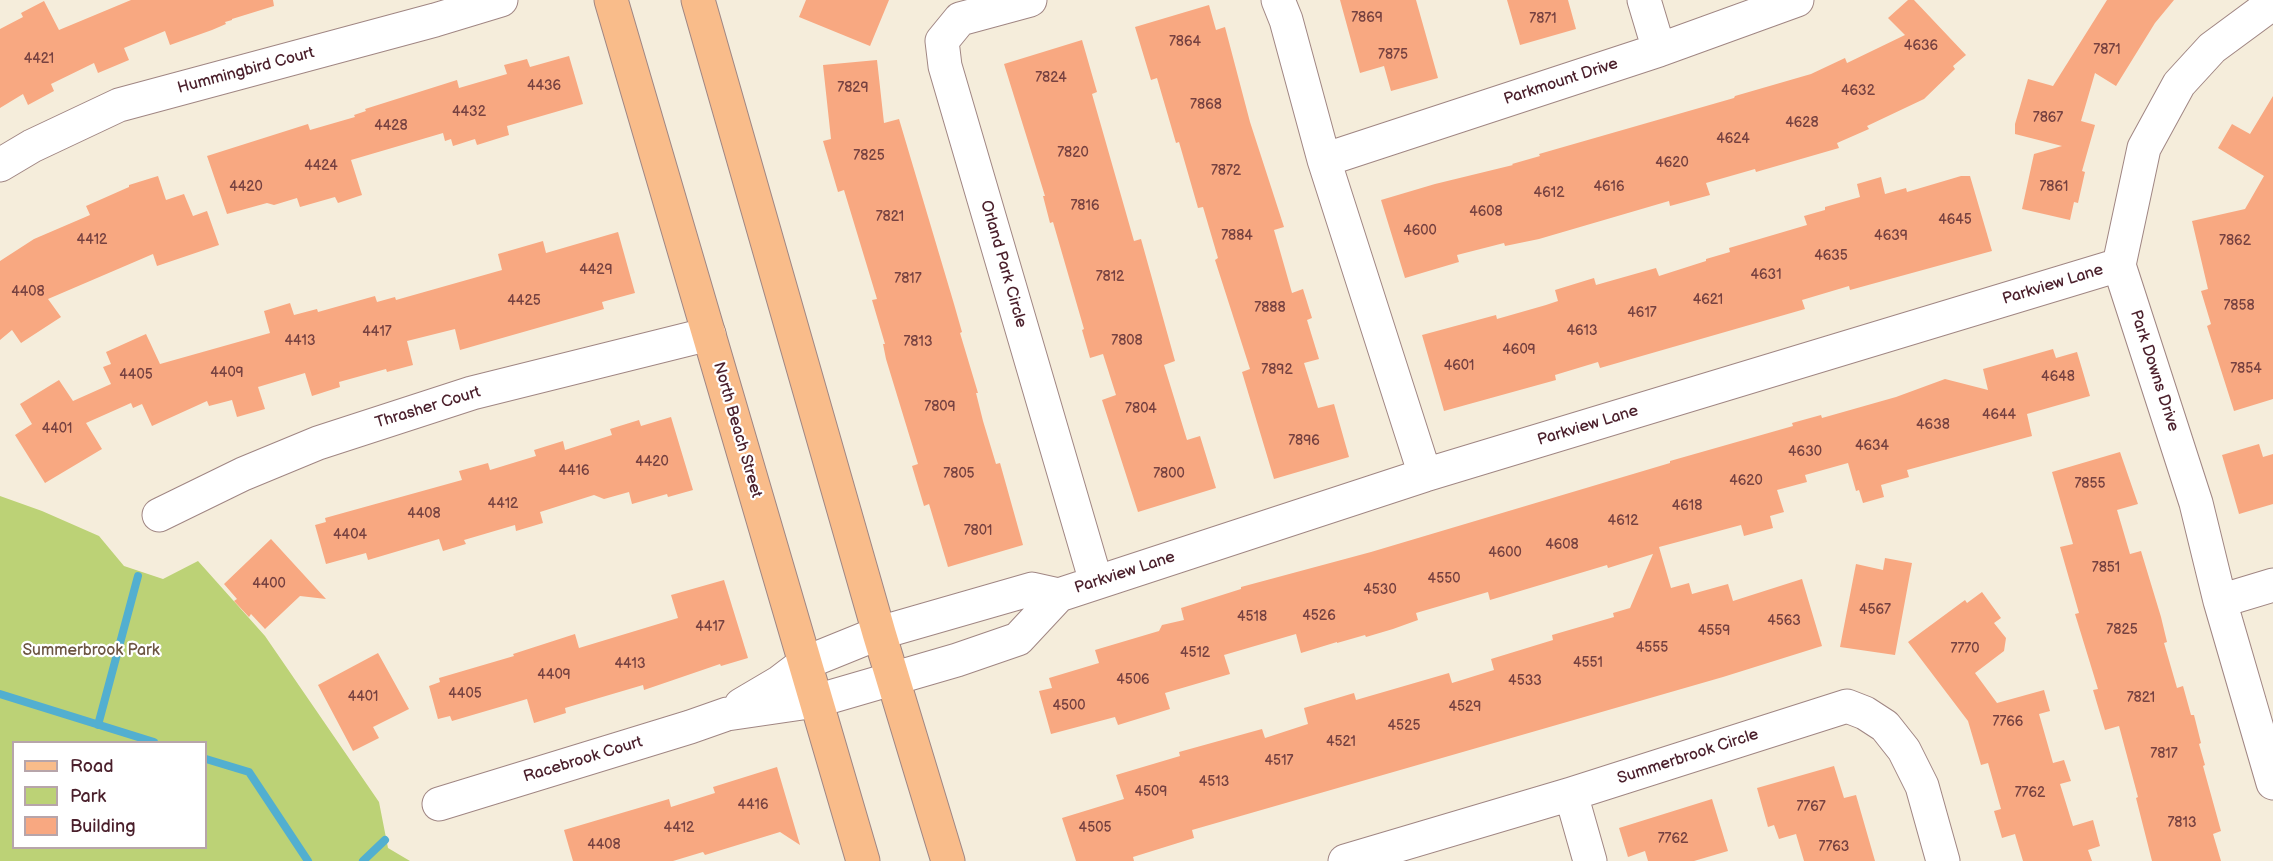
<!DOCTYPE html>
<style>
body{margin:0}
#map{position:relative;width:2273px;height:861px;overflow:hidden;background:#f5eddb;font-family:"Balsamiq Sans",sans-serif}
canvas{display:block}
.legend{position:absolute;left:12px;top:741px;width:195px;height:108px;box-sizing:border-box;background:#fff;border:2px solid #b7a5aa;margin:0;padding:8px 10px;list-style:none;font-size:18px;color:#4a1f2b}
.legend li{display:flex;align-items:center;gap:12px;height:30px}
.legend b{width:30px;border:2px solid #b7a5aa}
</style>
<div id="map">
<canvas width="2273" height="861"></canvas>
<ul class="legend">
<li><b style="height:8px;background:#f9bc8a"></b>Road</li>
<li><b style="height:16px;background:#bcd276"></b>Park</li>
<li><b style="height:16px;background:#f8a881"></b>Building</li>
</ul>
</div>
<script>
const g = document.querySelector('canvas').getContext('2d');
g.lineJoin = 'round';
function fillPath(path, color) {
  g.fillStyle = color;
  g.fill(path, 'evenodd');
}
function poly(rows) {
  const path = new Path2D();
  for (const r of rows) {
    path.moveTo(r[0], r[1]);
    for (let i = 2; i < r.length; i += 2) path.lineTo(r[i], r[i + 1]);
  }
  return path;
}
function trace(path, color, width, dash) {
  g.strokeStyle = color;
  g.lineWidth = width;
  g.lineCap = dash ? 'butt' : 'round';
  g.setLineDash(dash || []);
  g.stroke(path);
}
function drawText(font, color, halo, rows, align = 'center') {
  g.font = font + ' "Balsamiq Sans",sans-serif';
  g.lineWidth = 4.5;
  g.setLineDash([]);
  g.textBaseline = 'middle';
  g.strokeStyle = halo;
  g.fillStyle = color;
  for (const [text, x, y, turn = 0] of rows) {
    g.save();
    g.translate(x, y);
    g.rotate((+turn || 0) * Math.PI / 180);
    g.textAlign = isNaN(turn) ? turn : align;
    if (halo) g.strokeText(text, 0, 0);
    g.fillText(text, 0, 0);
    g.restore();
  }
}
fillPath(poly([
 [0,496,42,511,99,536,124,566,163,579,198,561,265,636,379,802,388,848,410,861,0,861],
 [14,742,206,742,206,848,14,848]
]), '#bcd276');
trace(poly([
 [0,694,154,742],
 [98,725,138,576],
 [206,759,249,772,308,861],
 [363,861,385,840]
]), '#52afd0', 8);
fillPath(poly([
 [131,0,273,0,274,6,232,19,232,20,225,22,226,24,212,30,170,45,165,31,124,48,129,60,98,73,94,63,51,84,54,91,28,105,23,94,0,108,0,29,23,17,21,13,44,1,59,30],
 [806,0,889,0,870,46,799,17],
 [1340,0,1416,0,1438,78,1391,91,1384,66,1360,73],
 [1507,0,1568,0,1576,29,1520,45],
 [1908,0,1914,0,1966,55,1953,66,1955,69,1924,99,1867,126,1869,129,1837,143,1839,148,1756,172,1755,169,1706,183,1710,195,1670,206,1669,201,1539,239,1505,246,1504,243,1457,255,1459,262,1405,278,1381,200,1435,184,1513,165,1512,164,1540,156,1539,154,1734,98,1735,96,1811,74,1845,58,1847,63,1905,35,1888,18],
 [2107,0,2174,0,2155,23,2116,86,2095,73,2081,121,2095,125,2082,171,2085,172,2078,203,2074,202,2070,220,2022,209,2034,154,2062,146,2015,134,2015,124,2028,79,2053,86],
 [1209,5,1216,30,1225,27,1250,122,1284,227,1274,230,1292,293,1303,289,1312,318,1307,320,1319,359,1304,363,1318,408,1334,404,1349,457,1274,479,1242,372,1250,369,1215,260,1218,258,1203,207,1198,208,1179,142,1176,143,1157,78,1151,80,1135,27],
 [1082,40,1097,92,1092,94,1134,241,1141,239,1175,361,1164,365,1187,440,1200,436,1216,488,1138,512,1102,400,1116,395,1103,354,1090,358,1082,330,1084,329,1053,222,1050,223,1043,196,1045,196,1004,64],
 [569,56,583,104,507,126,509,135,477,145,475,139,453,146,451,139,445,141,443,133,351,160,362,195,338,203,335,197,300,207,297,198,274,205,267,203,227,214,207,156,308,124,310,130,355,117,354,115,366,111,365,109,457,80,459,88,507,74,504,65,527,59,530,67],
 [877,60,884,123,899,119,954,304,962,332,960,333,978,393,976,393,983,421,996,464,1000,463,1023,545,948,567,929,504,924,506,912,466,918,464,886,359,883,344,885,344,872,300,877,299,844,190,838,192,823,141,831,139,823,65],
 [2273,96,2273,399,2234,411,2207,326,2211,324,2201,291,2208,289,2192,221,2245,209,2264,176,2218,148,2232,124,2250,134],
 [158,176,166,200,184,194,193,216,207,211,219,245,157,266,153,254,48,299,61,317,21,343,12,330,0,340,0,261,34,239,90,215,86,206,129,187,129,185],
 [1961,176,1970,176,1992,251,1850,290,1849,286,1802,300,1805,309,1600,368,1598,362,1555,375,1556,380,1444,411,1422,335,1496,315,1497,319,1546,305,1558,301,1555,290,1594,278,1596,285,1656,268,1659,276,1706,261,1706,259,1730,252,1729,248,1807,225,1804,216,1825,210,1825,207,1860,197,1857,184,1881,177,1885,194,1906,188,1907,192],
 [618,232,635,293,602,302,604,309,460,350,455,329,407,341,413,365,387,372,386,369,339,382,340,387,312,396,305,373,258,387,265,409,237,417,232,400,209,406,207,401,152,426,142,404,133,408,131,403,86,423,102,449,45,483,15,435,32,424,20,404,59,380,73,401,111,384,103,367,111,364,106,352,146,334,160,364,270,333,264,311,290,303,294,315,317,309,318,312,375,296,377,302,395,297,396,300,502,270,498,254,543,241,546,253],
 [2053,349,2056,358,2077,352,2090,396,2027,414,2032,436,1907,470,1909,477,1881,485,1884,497,1863,503,1859,490,1856,491,1848,463,1805,475,1807,482,1777,490,1784,512,1770,516,1773,528,1744,536,1741,525,1659,547,1671,588,1689,583,1692,594,1728,584,1733,601,1802,579,1822,646,1723,677,1192,830,1194,838,1133,857,1134,861,1076,861,1062,818,1124,799,1116,775,1180,756,1179,752,1262,729,1265,738,1308,724,1304,708,1354,693,1356,700,1449,673,1452,683,1494,670,1491,659,1553,640,1552,635,1614,617,1613,613,1630,608,1653,554,1608,568,1607,565,1490,600,1488,592,1416,613,1418,620,1393,629,1366,637,1365,635,1337,643,1337,642,1301,653,1296,634,1224,655,1230,674,1165,693,1170,709,1118,725,1115,717,1051,734,1039,691,1052,688,1049,678,1099,663,1095,650,1159,631,1162,625,1184,620,1181,608,1241,589,1241,587,1371,552,1670,463,1670,461,1793,426,1792,423,1821,415,1822,418,1896,397,1945,379,1988,390,1983,369],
 [671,417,693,490,668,497,667,494,632,504,629,492,604,499,594,495,540,512,543,523,516,531,515,525,464,540,466,544,443,551,439,539,368,560,366,553,326,564,315,525,326,522,325,518,462,480,459,471,488,463,490,470,536,456,534,450,563,441,565,450,612,435,610,429,639,420,641,426],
 [2259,444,2263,457,2273,454,2273,504,2239,514,2222,455],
 [2120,452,2138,504,2117,510,2130,554,2141,551,2161,617,2167,642,2164,643,2177,688,2183,686,2191,715,2194,715,2201,743,2199,744,2205,765,2203,766,2221,831,2213,834,2221,861,2152,861,2136,798,2138,797,2119,726,2105,730,2093,690,2098,689,2075,614,2079,613,2060,547,2073,544,2052,472],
 [271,539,326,599,300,596,265,629,251,614,249,617,234,601,237,599,224,584],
 [1885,558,1912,563,1895,655,1840,647,1856,564,1883,570],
 [724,580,748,658,721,666,720,664,644,690,643,685,565,708,566,713,534,723,527,699,452,721,450,716,438,719,429,686,440,682,439,678,514,656,513,654,575,634,579,648,678,618,671,595],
 [1982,592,2001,618,1994,623,2006,638,2004,651,1975,673,1997,703,2044,690,2050,711,2039,714,2053,763,2064,760,2071,781,2060,784,2073,826,2093,820,2100,846,2088,850,2092,861,2023,861,2015,834,2002,838,1994,811,2001,809,1988,763,1981,765,1968,721,1908,642,1965,600,1967,603],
 [378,653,409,709,373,727,379,738,353,751,318,685],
 [1834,766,1844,798,1856,795,1875,861,1804,861,1796,834,1779,839,1774,825,1768,827,1757,788],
 [777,767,800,845,780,832,705,855,703,852,673,861,573,861,564,830,669,799,671,807,715,793,713,787],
 [1712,799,1728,851,1694,861,1648,861,1645,851,1628,857,1619,828]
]), '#f8a881');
const minor = poly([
 [1030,0,960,19,942,41,945,66,1096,582],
 [1278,0,1286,20,1324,160,1425,475],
 [1644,0,1659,50],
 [2273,3,2212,48,2179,84,2144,148,2119,265,2196,503,2220,601,2273,783],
 [1324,160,1659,50,1797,0],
 [0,165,32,146,119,105,435,20,501,0],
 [159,515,243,474,318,443,472,393,709,334],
 [2220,601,2273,585],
 [741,705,780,682,805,663,879,633,1032,589,1059,595],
 [1571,794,1590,861],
 [439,804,690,727,727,714,816,701,957,660,1018,639,1059,595,1425,475,2119,265],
 [1345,861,1571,794,1847,706,1865,713,1885,726,1904,750,1922,786,1943,861]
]);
const major = poly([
 [611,0,863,861],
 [698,0,879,633,948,861]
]);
trace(minor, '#a08683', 35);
trace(major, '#a08683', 35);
trace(minor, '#fff', 33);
trace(major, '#f9bc8a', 33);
drawText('14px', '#764140', null, [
 ["7869",1367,18],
 ["7871",1543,19],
 ["7864",1185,42],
 ["4636",1921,46],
 ["7871",2107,50],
 ["7875",1393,55],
 ["4421",39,59],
 ["7824",1051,78],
 ["4436",544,86],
 ["7829",853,88],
 ["4632",1858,91],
 ["7868",1206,105],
 ["4432",469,112],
 ["7867",2048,118],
 ["4628",1802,123],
 ["4428",391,126],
 ["4624",1733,139],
 ["7820",1073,153],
 ["7825",869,156],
 ["4620",1672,163],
 ["4424",321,166],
 ["7872",1226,171],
 ["4420",246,187],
 ["4616",1609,187],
 ["7861",2054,187],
 ["4612",1549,193],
 ["7816",1085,206],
 ["4608",1486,212],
 ["7821",890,217],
 ["4645",1955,220],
 ["4600",1420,231],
 ["7884",1237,236],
 ["4639",1891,236],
 ["4412",92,240],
 ["7862",2235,241],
 ["4635",1831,256],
 ["4429",596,270],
 ["4631",1766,275],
 ["7812",1110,277],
 ["7817",908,279],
 ["4408",28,292],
 ["4621",1708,300],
 ["4425",524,301],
 ["7858",2239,306],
 ["7888",1270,308],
 ["4617",1642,313],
 ["4613",1582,331],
 ["4417",377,332],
 ["4413",300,341],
 ["7808",1127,341],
 ["7813",918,342],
 ["4609",1519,350],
 ["4601",1459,366],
 ["7854",2246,369],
 ["7892",1277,370],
 ["4409",227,373],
 ["4405",136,375],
 ["4648",2058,377],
 ["7809",940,407],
 ["7804",1141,409],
 ["4644",1999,415],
 ["4638",1933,425],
 ["4401",57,429],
 ["7896",1304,441],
 ["4634",1872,446],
 ["4630",1805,452],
 ["4420",652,462],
 ["4416",574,471],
 ["7805",959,474],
 ["7800",1169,474],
 ["4620",1746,481],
 ["7855",2090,484],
 ["4412",503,504],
 ["4618",1687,506],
 ["4408",424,514],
 ["4612",1623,521],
 ["7801",978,531],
 ["4404",350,535],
 ["4608",1562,545],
 ["4600",1505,553],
 ["7851",2106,568],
 ["4550",1444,579],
 ["4400",269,584],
 ["4530",1380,590],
 ["4567",1875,610],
 ["4526",1319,616],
 ["4518",1252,617],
 ["4563",1784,621],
 ["4417",710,627],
 ["7825",2122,630],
 ["4559",1714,631],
 ["4555",1652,648],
 ["7770",1965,649],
 ["4512",1195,653],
 ["4551",1588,663],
 ["4413",630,664],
 ["4409",554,675],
 ["4506",1133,680],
 ["4533",1525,681],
 ["4405",465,694],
 ["4401",363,697],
 ["7821",2141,698],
 ["4500",1069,706],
 ["4529",1465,707],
 ["7766",2008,722],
 ["4525",1404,726],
 ["4521",1341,742],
 ["7817",2164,754],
 ["4517",1279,761],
 ["4513",1214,782],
 ["4509",1151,792],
 ["7762",2030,793],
 ["4416",753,805],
 ["7767",1811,807],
 ["7813",2182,823],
 ["4412",679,828],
 ["4505",1095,828],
 ["7762",1673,839],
 ["4408",604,845],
 ["7763",1834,847]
]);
drawText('16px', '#4a1f2b', '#fff', [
 ["Hummingbird Court",246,71,-15],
 ["Parkmount Drive",1561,82,-18],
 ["Orland Park Circle",1003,264,74],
 ["Parkview Lane",2053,285,-17],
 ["Park Downs Drive",2154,371,72],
 ["Thrasher Court",428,408,-17],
 ["Parkview Lane",1588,426,-17],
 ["North Beach Street",737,430,74],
 ["Parkview Lane",1125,573,-18],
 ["Summerbrook Circle",1688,757,-18],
 ["Racebrook Court",583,760,-17]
]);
drawText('16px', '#6c5542', '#fff', [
 ["Summerbrook Park",91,651]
]);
</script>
